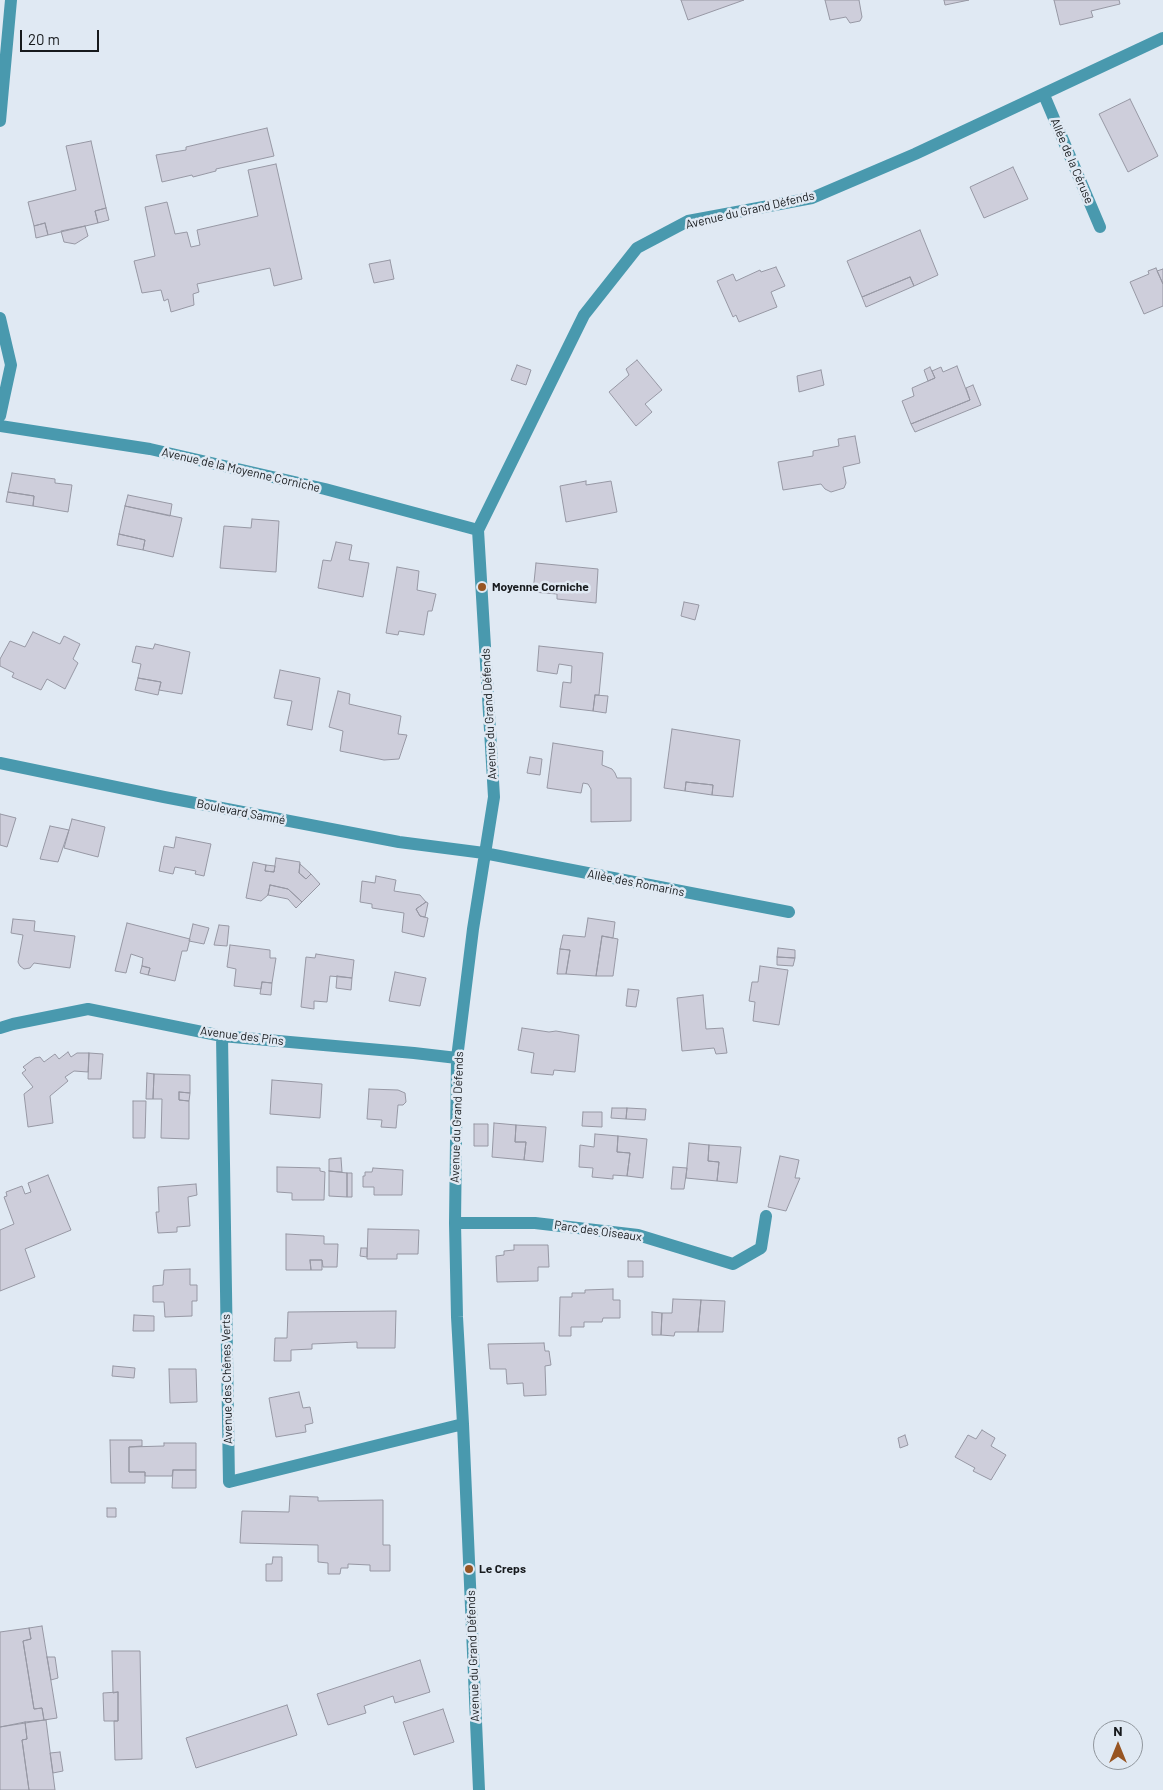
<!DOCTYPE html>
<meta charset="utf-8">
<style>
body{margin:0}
#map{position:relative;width:1163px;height:1790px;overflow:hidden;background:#e0e9f3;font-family:Barlow,sans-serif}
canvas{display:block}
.north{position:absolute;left:1093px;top:1720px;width:50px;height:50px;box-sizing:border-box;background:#e0e9f3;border:1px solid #90969d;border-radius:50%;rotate:0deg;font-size:14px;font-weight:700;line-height:20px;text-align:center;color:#171a1d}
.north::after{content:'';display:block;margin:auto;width:18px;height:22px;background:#975523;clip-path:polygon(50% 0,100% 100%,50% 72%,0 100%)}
.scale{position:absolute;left:20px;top:30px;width:79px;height:22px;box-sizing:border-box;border:2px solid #171a1d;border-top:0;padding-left:6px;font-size:15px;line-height:18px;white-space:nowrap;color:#171a1d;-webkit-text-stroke:4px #e0e9f3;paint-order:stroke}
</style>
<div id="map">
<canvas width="1163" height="1790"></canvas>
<div class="north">N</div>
<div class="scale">20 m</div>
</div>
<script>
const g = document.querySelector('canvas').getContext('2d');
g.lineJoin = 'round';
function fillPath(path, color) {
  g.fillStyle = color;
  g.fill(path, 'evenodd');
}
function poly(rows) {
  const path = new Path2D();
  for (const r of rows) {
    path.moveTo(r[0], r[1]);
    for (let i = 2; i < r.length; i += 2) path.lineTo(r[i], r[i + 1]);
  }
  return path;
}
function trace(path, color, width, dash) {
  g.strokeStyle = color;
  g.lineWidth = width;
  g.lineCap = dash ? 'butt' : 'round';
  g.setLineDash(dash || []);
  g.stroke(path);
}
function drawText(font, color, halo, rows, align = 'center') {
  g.font = font + ' Barlow,sans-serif';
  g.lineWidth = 5;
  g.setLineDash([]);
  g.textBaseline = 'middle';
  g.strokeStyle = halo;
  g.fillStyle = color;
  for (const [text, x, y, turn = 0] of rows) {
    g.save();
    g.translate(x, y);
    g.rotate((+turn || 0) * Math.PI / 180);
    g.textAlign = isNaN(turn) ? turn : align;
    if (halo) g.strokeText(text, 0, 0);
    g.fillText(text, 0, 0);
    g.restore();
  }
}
const building = poly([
 [681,0,744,0,688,20,681,0],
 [825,0,859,0,862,17,860,21,850,23,846,17,830,20,825,0],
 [944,0,969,0,945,5,944,0],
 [1054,0,1119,0,1120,4,1091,11,1093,17,1060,25,1054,0],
 [1130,99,1158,156,1128,172,1099,114,1130,99],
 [267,128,274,156,216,169,216,171,193,177,192,175,162,182,156,155,186,150,186,147,267,128],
 [91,141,106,208,95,211,98,223,48,235,45,223,34,226,28,202,76,190,66,146,91,141],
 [276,164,302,279,274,286,270,268,197,284,199,292,193,294,194,305,171,312,168,299,164,301,161,290,142,293,134,261,155,256,145,207,167,202,175,234,187,232,191,247,200,245,197,230,258,216,248,170,276,164],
 [1013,167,1028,199,984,218,970,187,1013,167],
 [106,208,109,220,98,223,95,211,106,208],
 [45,223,48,235,36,238,34,226,45,223],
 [85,226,88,236,75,244,64,242,61,231,85,226],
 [920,230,938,275,914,286,910,277,862,297,847,261,920,230],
 [390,260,394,279,374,283,369,264,390,260],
 [776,267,785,286,771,292,777,307,739,322,736,315,733,317,717,281,733,274,736,281,760,270,761,272,776,267],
 [1156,268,1163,284,1163,306,1144,314,1130,282,1149,274,1148,271,1156,268],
 [1163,269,1163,284,1157,271,1163,269],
 [910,277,914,286,866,307,862,297,910,277],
 [637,360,662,390,645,404,652,412,636,426,609,392,629,375,626,369,637,360],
 [517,365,531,370,526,385,511,380,517,365],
 [957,366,970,400,911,424,902,401,914,396,912,388,935,378,932,371,941,367,943,372,957,366],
 [930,367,935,378,928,381,924,370,930,367],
 [821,370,824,385,799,392,797,376,821,370],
 [973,385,981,405,915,432,911,424,970,400,966,388,973,385],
 [855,436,860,463,843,467,846,483,844,488,831,492,825,489,821,484,783,490,778,462,813,456,813,451,839,446,838,439,855,436],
 [12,473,55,479,55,483,72,485,68,512,33,506,34,496,8,492,12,473],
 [586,481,586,485,611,481,617,512,566,522,560,486,586,481],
 [8,492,34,496,33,506,6,502,8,492],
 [128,495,172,504,170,516,125,506,128,495],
 [125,506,182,518,173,557,143,550,145,540,119,534,125,506],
 [252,519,279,521,276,572,220,568,224,526,251,528,252,519],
 [119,534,145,540,143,550,117,545,119,534],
 [336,542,352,545,349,560,369,563,363,597,318,588,323,560,331,561,336,542],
 [536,563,598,569,596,603,557,599,557,594,533,592,536,563],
 [397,567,419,571,417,590,436,594,432,611,428,611,424,635,399,631,398,635,386,633,397,567],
 [684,602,699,605,695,620,681,616,684,602],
 [33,632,60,644,64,636,80,644,73,659,78,663,65,689,47,679,41,690,12,677,14,673,0,666,0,659,10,641,25,647,33,632],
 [155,644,190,652,182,694,159,690,161,682,138,678,141,664,132,662,136,646,153,649,155,644],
 [539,646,603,653,599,695,595,695,593,711,560,707,563,682,571,683,572,666,559,664,557,674,537,671,539,646],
 [280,670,320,678,312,730,287,725,292,701,274,698,280,670],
 [138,678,161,682,158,695,135,690,138,678],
 [338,691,350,694,349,704,401,716,398,734,407,735,399,759,384,760,340,751,343,731,329,727,338,691],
 [595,695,608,696,606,713,593,711,595,695],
 [672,729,740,740,733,797,712,795,713,785,686,782,685,791,664,788,672,729],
 [553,743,603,751,602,765,612,769,615,773,617,778,631,778,631,821,591,822,591,789,588,784,583,783,581,793,547,788,553,743],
 [530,757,542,759,540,775,527,773,530,757],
 [686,782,713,785,712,795,685,791,686,782],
 [0,814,16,818,7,847,0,845,0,814],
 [72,819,105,827,98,857,64,848,72,819],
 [50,826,69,830,58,862,40,859,50,826],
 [176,837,211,844,204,876,195,874,196,871,175,867,173,874,159,871,164,846,174,848,176,837],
 [276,858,300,862,299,873,306,879,311,874,320,884,302,902,288,889,270,885,268,895,261,901,246,898,253,862,266,865,265,871,274,872,276,858],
 [300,864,311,874,306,879,299,873,300,864],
 [266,865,275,866,274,872,265,871,266,865],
 [376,876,396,880,394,891,420,895,426,902,416,909,420,916,428,918,424,937,402,932,404,913,372,908,372,904,360,902,362,881,375,883,376,876],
 [270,885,288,889,302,902,296,908,288,899,268,895,270,885],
 [426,902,428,903,425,917,420,916,416,909,426,902],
 [588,918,615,922,613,938,602,936,596,976,566,974,570,950,560,949,563,935,585,937,588,918],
 [13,919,35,921,34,931,75,936,70,968,34,963,30,968,24,969,20,966,18,962,23,935,11,933,13,919],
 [127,923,190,939,187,951,182,951,175,981,148,975,150,968,142,966,143,958,131,954,126,973,115,971,127,923],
 [193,924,209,928,204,944,189,941,193,924],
 [219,925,229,926,227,946,214,945,219,925],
 [602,936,618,939,613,976,596,976,602,936],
 [230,945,270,950,270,958,276,958,272,983,262,982,261,989,234,986,236,969,227,967,230,945],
 [778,948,795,950,795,958,777,957,778,948],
 [560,949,570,950,566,974,557,974,560,949],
 [316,954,354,960,352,978,330,976,327,1002,314,1001,314,1009,301,1007,306,957,315,958,316,954],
 [777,957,795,958,793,966,777,965,777,957],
 [142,966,150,968,148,975,140,973,142,966],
 [760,966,788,970,779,1025,753,1021,755,1002,749,1001,752,982,758,982,760,966],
 [395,972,426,978,420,1006,389,1001,395,972],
 [337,976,352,978,351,990,336,988,337,976],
 [262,982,272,983,271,995,260,994,262,982],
 [628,989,639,990,636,1007,626,1006,628,989],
 [703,995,706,1029,723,1028,727,1053,716,1054,714,1048,682,1051,677,998,703,995],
 [522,1028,549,1032,556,1031,579,1035,575,1072,554,1070,553,1075,531,1073,534,1053,518,1050,522,1028],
 [68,1052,71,1057,77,1053,89,1053,88,1072,74,1071,65,1077,68,1081,50,1096,53,1123,28,1127,24,1094,33,1087,22,1073,26,1070,23,1067,35,1058,40,1057,44,1062,55,1054,59,1059,68,1052],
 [89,1053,103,1054,101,1079,88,1079,89,1053],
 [147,1073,154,1074,153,1099,146,1099,147,1073],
 [154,1074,190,1075,190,1093,179,1092,179,1100,189,1101,189,1139,161,1138,162,1099,153,1099,154,1074],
 [272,1080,322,1084,320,1118,270,1114,272,1080],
 [369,1089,398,1090,405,1093,406,1102,403,1105,398,1105,396,1128,381,1127,382,1120,367,1119,369,1089],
 [179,1092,190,1093,189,1101,179,1100,179,1092],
 [133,1101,146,1101,145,1138,133,1138,133,1101],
 [612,1108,627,1108,626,1119,611,1118,612,1108],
 [627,1108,646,1109,645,1120,626,1119,627,1108],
 [583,1112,602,1112,602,1127,582,1126,583,1112],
 [494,1123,516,1125,515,1142,526,1142,524,1160,492,1157,494,1123],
 [474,1124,488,1124,488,1146,474,1146,474,1124],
 [516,1125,546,1127,543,1162,524,1160,526,1142,515,1142,516,1125],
 [595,1134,618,1136,617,1152,630,1153,627,1176,613,1175,613,1179,592,1177,593,1168,579,1167,580,1145,594,1147,595,1134],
 [618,1136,647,1139,643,1178,627,1176,630,1153,617,1152,618,1136],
 [689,1143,709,1145,708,1161,719,1162,717,1181,686,1178,689,1143],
 [709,1145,741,1147,737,1183,717,1181,719,1162,708,1161,709,1145],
 [780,1156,799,1160,795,1178,800,1178,786,1211,768,1207,780,1156],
 [341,1158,342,1172,329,1171,329,1159,341,1158],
 [277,1167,320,1168,320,1171,325,1172,324,1200,292,1200,292,1193,277,1192,277,1167],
 [673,1167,687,1168,684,1189,671,1189,673,1167],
 [373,1168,403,1170,402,1195,374,1195,374,1187,363,1187,363,1176,365,1176,365,1172,372,1172,373,1168],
 [329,1171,347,1173,347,1197,329,1196,329,1171],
 [347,1173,352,1173,352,1197,347,1197,347,1173],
 [48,1175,71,1230,25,1249,35,1277,0,1291,0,1230,14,1224,4,1197,7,1196,6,1192,22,1186,25,1194,31,1192,28,1183,48,1175],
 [196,1184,197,1195,188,1197,190,1226,177,1227,177,1232,158,1233,156,1212,159,1212,158,1187,196,1184],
 [368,1229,419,1230,418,1254,397,1254,397,1259,367,1259,368,1229],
 [286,1234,324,1236,324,1244,338,1244,337,1267,323,1267,322,1260,310,1260,311,1270,286,1270,286,1234],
 [514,1245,548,1245,549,1267,538,1267,538,1281,497,1282,496,1256,504,1255,504,1251,514,1250,514,1245],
 [361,1248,367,1248,367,1257,360,1256,361,1248],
 [310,1260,322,1260,322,1270,311,1270,310,1260],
 [628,1261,643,1261,643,1277,628,1277,628,1261],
 [190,1269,190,1285,197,1285,197,1301,192,1301,192,1316,165,1317,164,1302,153,1302,153,1286,163,1285,164,1270,190,1269],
 [613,1289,613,1300,620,1300,620,1318,603,1318,602,1322,584,1322,584,1327,571,1327,571,1336,559,1336,560,1297,572,1297,572,1293,585,1293,585,1290,613,1289],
 [673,1299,701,1300,698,1332,675,1332,674,1336,661,1335,662,1313,672,1313,673,1299],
 [701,1300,725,1301,723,1332,698,1332,701,1300],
 [396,1311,395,1348,357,1348,357,1342,312,1344,312,1349,291,1350,291,1361,274,1361,275,1338,287,1338,288,1312,396,1311],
 [652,1312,662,1313,661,1335,652,1335,652,1312],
 [134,1315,154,1316,154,1331,133,1331,134,1315],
 [544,1343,545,1351,549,1351,551,1365,545,1366,546,1395,524,1396,523,1383,507,1384,506,1369,490,1369,488,1344,544,1343],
 [113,1366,135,1368,134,1378,112,1376,113,1366],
 [169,1369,196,1369,197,1402,170,1403,169,1369],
 [299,1392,303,1408,310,1407,313,1423,305,1425,306,1432,276,1437,269,1398,299,1392],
 [982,1430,995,1438,991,1446,1006,1455,991,1480,973,1471,975,1468,955,1457,968,1435,976,1439,982,1430],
 [905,1435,908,1445,900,1448,898,1438,905,1435],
 [110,1440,142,1440,142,1446,129,1447,129,1472,145,1472,145,1483,111,1483,110,1440],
 [164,1443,196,1443,196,1470,173,1470,172,1476,145,1476,145,1472,129,1472,129,1447,164,1446,164,1443],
 [173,1470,196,1470,196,1488,172,1488,173,1470],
 [290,1496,318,1497,318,1501,383,1500,383,1545,390,1545,390,1571,370,1571,370,1565,348,1564,348,1568,341,1568,340,1574,328,1574,328,1563,318,1562,318,1545,240,1543,242,1511,289,1512,290,1496],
 [107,1508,116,1508,116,1517,107,1517,107,1508],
 [273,1557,282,1557,282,1581,266,1581,266,1564,272,1564,273,1557],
 [42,1626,57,1718,44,1720,42,1708,34,1709,23,1641,31,1639,29,1628,42,1626],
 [29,1628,31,1639,23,1641,34,1709,42,1708,44,1720,0,1727,0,1632,29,1628],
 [112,1651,140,1651,142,1759,115,1760,114,1721,118,1721,118,1692,113,1693,112,1651],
 [47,1657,55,1657,58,1678,51,1680,47,1657],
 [420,1660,430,1692,395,1703,393,1696,364,1706,366,1713,328,1725,317,1694,420,1660],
 [118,1692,118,1721,104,1721,103,1693,118,1692],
 [287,1705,297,1735,196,1768,186,1738,287,1705],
 [443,1709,454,1742,414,1755,403,1722,443,1709],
 [46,1720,55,1790,29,1790,22,1740,27,1739,25,1722,46,1720],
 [25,1722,27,1739,22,1740,29,1790,0,1790,0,1727,25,1722],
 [60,1752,63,1771,53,1773,50,1753,60,1752]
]);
fillPath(building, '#cecedb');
trace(building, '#9798a4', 1);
trace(poly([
 [1044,95,1100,227],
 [0,121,11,0],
 [0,318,11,365,0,416],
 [0,426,150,449,325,489,478,530],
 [0,763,164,797,399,842,484,853,789,912],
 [0,1028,13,1024,88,1009,222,1036,414,1053,457,1058],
 [222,1036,229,1482,463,1424],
 [455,1223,535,1223,638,1235,733,1264,761,1248,766,1216],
 [479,1790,463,1424,457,1317,455,1223,457,1058,473,929,494,797,478,530,584,315,637,248,688,221,812,198,915,154,1163,38]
]), '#4999ae', 12);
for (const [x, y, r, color] of [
 [482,587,5,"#975523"],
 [469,1569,5,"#975523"]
]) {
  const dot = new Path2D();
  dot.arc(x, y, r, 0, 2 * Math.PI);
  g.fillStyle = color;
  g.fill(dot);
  trace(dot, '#e0e9f3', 2);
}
drawText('12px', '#171a1d', '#e0e9f3', [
 ["Allée de la Céruse",1072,161,67],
 ["Avenue du Grand Défends",750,210,-13],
 ["Avenue de la Moyenne Corniche",241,470,13],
 ["Avenue du Grand Défends",489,714,-93],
 ["Boulevard Samné",241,812,11],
 ["Allée des Romarins",636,883,11],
 ["Avenue des Pins",242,1036,7],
 ["Avenue du Grand Défends",457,1117,-88],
 ["Parc des Oiseaux",598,1231,8],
 ["Avenue des Chênes Verts",227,1379,-91],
 ["Avenue du Grand Défends",473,1656,-92]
]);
drawText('bold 12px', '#171a1d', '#e0e9f3', [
 ["Moyenne Corniche",492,587],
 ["Le Creps",479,1569]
], 'left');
</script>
